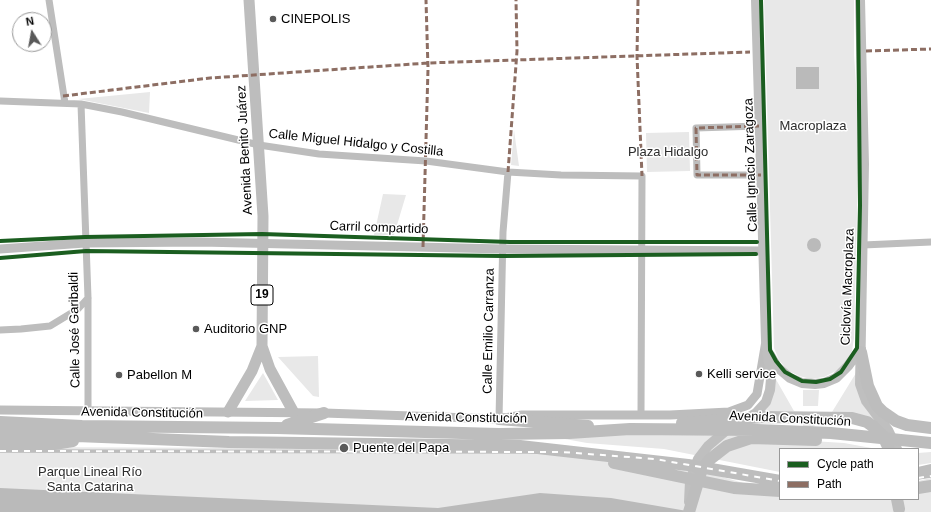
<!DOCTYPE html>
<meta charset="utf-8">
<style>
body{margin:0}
#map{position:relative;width:931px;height:512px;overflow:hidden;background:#fff;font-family:Helvetica,sans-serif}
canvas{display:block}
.legend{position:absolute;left:779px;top:448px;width:140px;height:52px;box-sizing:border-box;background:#fff;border:1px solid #999;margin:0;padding:5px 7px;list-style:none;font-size:12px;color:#000}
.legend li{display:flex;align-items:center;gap:8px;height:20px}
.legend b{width:20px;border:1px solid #999}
.north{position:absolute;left:12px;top:12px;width:40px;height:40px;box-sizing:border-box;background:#fff;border:1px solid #999;border-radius:50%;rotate:349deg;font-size:11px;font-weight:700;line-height:16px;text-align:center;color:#000}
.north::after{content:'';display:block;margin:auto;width:14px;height:18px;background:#595959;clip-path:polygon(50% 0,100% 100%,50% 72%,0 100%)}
</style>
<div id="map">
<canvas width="931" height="512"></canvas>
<ul class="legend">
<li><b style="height:5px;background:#1b5e20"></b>Cycle path</li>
<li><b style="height:5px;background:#8d6e63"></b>Path</li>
</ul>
<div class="north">N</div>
</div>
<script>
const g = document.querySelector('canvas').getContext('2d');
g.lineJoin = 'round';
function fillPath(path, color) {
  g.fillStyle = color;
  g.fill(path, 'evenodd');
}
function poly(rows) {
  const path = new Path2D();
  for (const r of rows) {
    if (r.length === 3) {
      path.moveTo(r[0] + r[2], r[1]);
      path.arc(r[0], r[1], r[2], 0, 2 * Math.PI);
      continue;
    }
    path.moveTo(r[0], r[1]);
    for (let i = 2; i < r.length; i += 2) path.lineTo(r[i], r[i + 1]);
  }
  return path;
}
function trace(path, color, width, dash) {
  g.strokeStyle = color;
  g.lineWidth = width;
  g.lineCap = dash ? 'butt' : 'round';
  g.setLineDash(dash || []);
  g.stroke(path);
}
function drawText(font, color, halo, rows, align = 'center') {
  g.font = font + ' Helvetica,sans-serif';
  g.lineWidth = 3;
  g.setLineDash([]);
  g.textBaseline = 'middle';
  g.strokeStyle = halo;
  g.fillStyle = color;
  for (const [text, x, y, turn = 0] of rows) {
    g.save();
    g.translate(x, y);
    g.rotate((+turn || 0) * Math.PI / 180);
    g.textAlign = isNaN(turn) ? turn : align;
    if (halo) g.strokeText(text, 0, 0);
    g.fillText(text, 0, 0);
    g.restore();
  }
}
fillPath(poly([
 [764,0,854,0,854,55,859,129,854,338,852,351,846,362,836,371,824,377,811,379,799,376,787,370,779,360,774,348],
 [150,92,149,113,78,99],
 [514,130,519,166,511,165],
 [689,132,690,171,647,172,646,133],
 [383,194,406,195,394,235,374,235],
 [318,356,319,397,313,396,278,357],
 [263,373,278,400,245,401],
 [856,373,861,402,869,413,877,421,866,416,832,412],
 [774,376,794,411,763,411],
 [803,390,819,390,818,406,803,406],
 [807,414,815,426,809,429,812,441,844,443,877,449,780,449,780,472,664,449,587,443,554,437,640,433,805,437,802,420],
 [0,447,272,448,542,452,703,471,763,489,780,491,780,499,918,499,918,481,931,478,931,512,0,512],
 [931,452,931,463,918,465,918,453]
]), '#e8e8e8');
fillPath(poly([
 [796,67,819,67,819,89,796,89],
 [814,245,7],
 [0,488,438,508,540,493,611,498,693,512,0,512]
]), '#bababa');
trace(poly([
 [49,0,65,103],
 [0,101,81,104,122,112,259,145,319,154,426,161,508,172,561,175,642,176,641,415],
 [81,104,88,298,88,411],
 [759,126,696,128,697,175,761,175],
 [863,245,931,242],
 [0,330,21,329,50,326,78,309,88,298],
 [499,419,503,232,508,172]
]), '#bdbdbd', 7);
trace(poly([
 [0,249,85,243,201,242,503,249,764,251],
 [0,410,324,413,499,419,522,415,670,415,729,412,748,405,757,394,766,341]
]), '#bdbdbd', 9);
trace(poly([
 [860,0,864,164,860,384,866,401,888,430,897,449],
 [770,355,777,367,790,378,802,383,815,384,824,383,836,378,848,366,861,348],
 [746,419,756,413,766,402,770,390,771,379,766,340,756,0],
 [689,502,690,481,698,459,708,446,728,429]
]), '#bfbfbf', 10);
trace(poly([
 [262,346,270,369,294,413],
 [228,412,252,371,262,346,263,216,249,0]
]), '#bdbdbd', 11);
trace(poly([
 [861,352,868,386,877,406,883,412,896,421,907,425,931,428],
 [499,419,588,426],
 [0,422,82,426,277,428,499,434,569,433,630,429,757,430,831,433,931,443],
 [682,423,765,417,852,418,867,422,874,427,883,436,889,449],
 [287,425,324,413],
 [0,433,229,442,520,446,688,465,780,481],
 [0,445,48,445,73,441],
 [614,463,734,488,780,491],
 [918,473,931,470],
 [918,488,931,486],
 [897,499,899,509],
 [689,512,701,472,709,460,727,446,751,438,816,440]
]), '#bdbdbd', 12);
const rail = poly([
 [0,451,562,452,655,459,780,481],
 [918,478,931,476]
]);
trace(rail, '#bdbdbd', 3.5);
trace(rail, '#fff', 2, [6]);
trace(poly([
 [638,0,637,56,642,176],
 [866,51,931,49],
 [63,96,210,78,428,63,750,52],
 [759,126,696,128,697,175,761,175],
 [508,172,517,51,516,0],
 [423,247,428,69,426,0]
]), '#8d6e63', 3, [6, 3]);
trace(poly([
 [761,0,770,350,776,361,785,372,802,381,816,382,830,379,841,372,857,348,860,205,858,0],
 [0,241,85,237,262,234,510,242,757,242],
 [0,258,86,251,503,256,756,254]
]), '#1b5e20', 4);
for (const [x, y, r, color] of [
 [273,19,4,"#595959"],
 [196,329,4,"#595959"],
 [699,374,4,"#595959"],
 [119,375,4,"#595959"],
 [344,448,5,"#595959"]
]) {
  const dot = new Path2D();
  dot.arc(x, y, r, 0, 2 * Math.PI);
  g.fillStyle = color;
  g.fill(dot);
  trace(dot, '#fff', 1.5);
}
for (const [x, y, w] of [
 [262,295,22]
]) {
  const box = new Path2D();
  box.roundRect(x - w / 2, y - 10, w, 20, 3);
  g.fillStyle = '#fff';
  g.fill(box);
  trace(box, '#000', 1);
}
drawText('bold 12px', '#000', null, [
 ["19",262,295]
]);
drawText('13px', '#000', '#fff', [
 ["CINEPOLIS",281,19],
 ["Auditorio GNP",204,329],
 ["Kelli service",707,374],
 ["Pabellon M",127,375],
 ["Puente del Papa",353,448]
], 'left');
drawText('13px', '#2c2c2c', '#fff', [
 ["Macroplaza",813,126],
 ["Plaza Hidalgo",668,152],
 ["Parque Lineal Río",90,472],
 ["Santa Catarina",90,487]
]);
drawText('13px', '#000', '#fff', [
 ["Calle Miguel Hidalgo y Costilla",356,143,6],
 ["Avenida Benito Juárez",245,150,-93],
 ["Calle Ignacio Zaragoza",751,165,-92],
 ["Carril compartido",379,228,2],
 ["Ciclovía Macroplaza",848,287,-88],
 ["Calle José Garibaldi",75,330,-91],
 ["Calle Emilio Carranza",489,331,-89],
 ["Avenida Constitución",142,413,1],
 ["Avenida Constitución",466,418,1],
 ["Avenida Constitución",790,419,3]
]);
</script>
